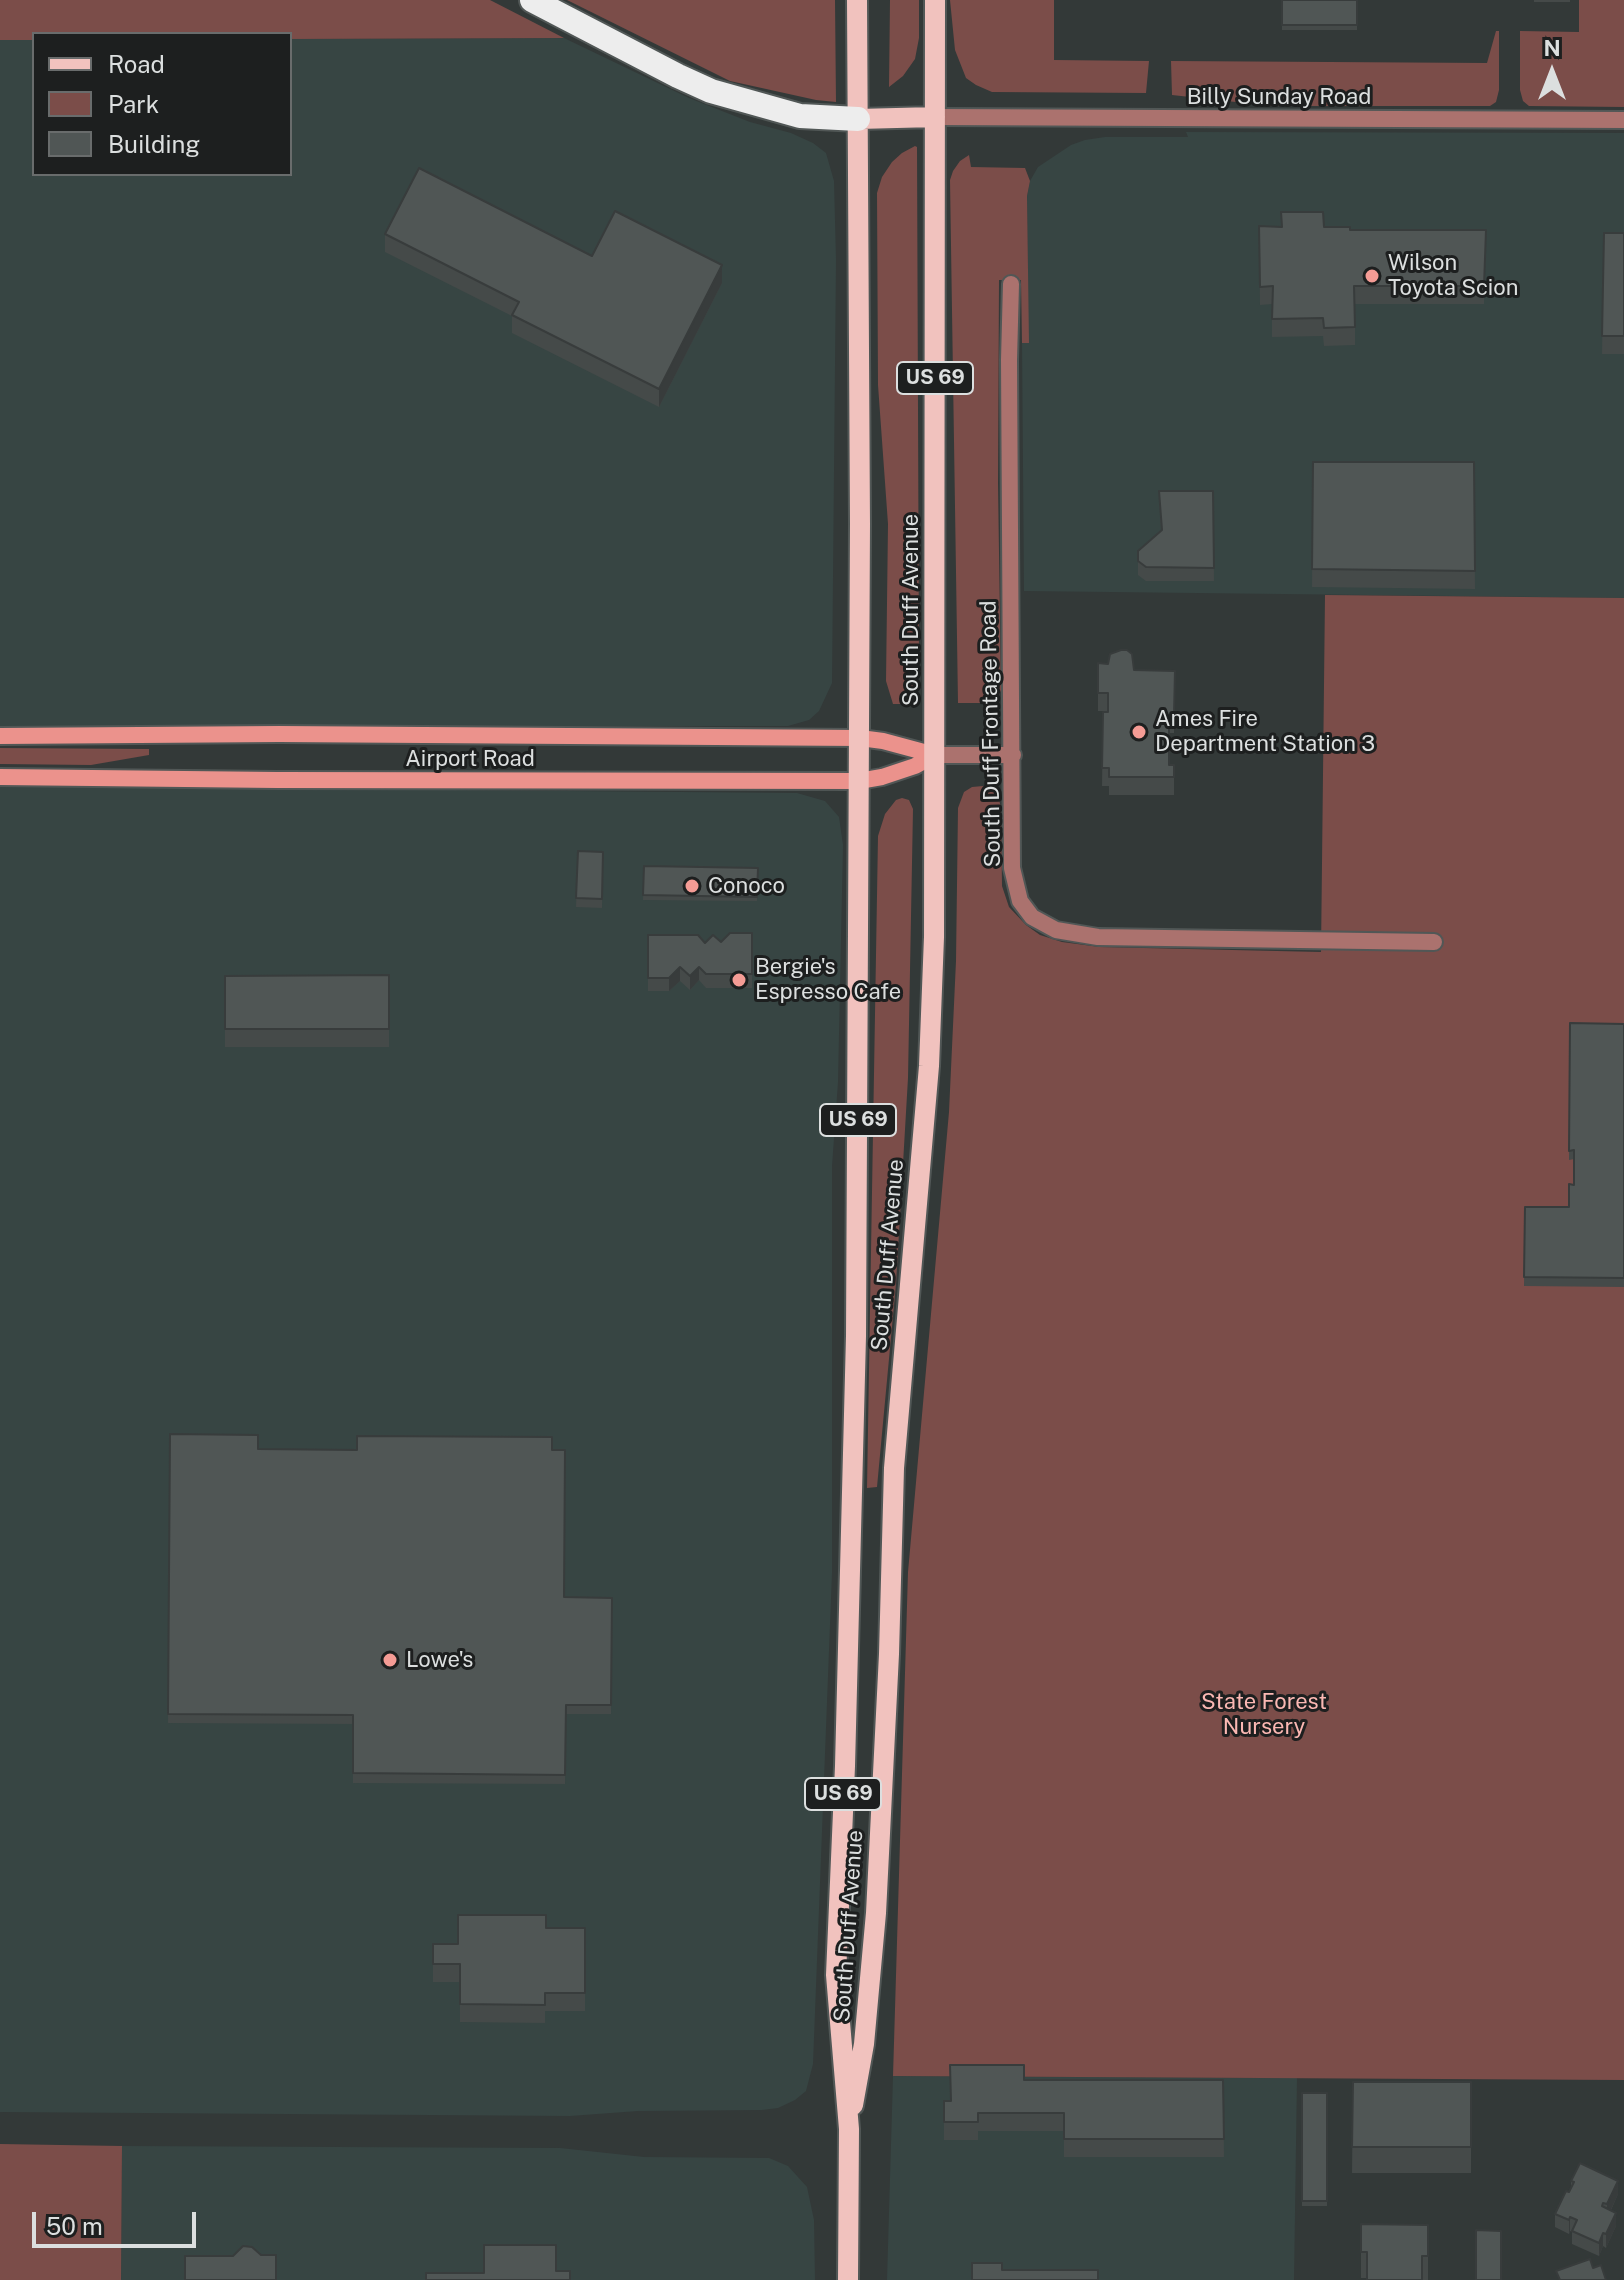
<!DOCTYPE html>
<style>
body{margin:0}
#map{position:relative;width:1624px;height:2280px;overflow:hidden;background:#333938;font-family:"Public Sans",sans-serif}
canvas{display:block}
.legend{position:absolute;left:32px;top:32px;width:260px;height:144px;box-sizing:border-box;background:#1d1f1f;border:2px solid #696c6c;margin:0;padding:10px 14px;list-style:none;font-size:24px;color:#dcdfdf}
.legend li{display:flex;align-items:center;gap:16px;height:40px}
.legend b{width:40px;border:2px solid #696c6c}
.north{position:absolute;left:1512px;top:32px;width:80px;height:80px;-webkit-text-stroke:6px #1d1f1f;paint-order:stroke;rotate:0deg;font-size:22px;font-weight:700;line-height:32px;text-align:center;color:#dcdfdf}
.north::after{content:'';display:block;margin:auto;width:28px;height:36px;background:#dcdfdf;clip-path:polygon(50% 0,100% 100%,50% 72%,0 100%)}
.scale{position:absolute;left:32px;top:2212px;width:164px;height:36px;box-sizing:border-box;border:4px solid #dcdfdf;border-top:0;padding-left:10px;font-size:24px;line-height:28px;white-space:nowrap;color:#dcdfdf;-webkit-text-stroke:6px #1d1f1f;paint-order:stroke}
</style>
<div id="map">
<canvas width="1624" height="2280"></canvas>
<ul class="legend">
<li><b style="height:10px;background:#f1c2be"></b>Road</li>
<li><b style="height:22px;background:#7b4d49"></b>Park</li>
<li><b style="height:22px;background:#505655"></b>Building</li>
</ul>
<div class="north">N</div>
<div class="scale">50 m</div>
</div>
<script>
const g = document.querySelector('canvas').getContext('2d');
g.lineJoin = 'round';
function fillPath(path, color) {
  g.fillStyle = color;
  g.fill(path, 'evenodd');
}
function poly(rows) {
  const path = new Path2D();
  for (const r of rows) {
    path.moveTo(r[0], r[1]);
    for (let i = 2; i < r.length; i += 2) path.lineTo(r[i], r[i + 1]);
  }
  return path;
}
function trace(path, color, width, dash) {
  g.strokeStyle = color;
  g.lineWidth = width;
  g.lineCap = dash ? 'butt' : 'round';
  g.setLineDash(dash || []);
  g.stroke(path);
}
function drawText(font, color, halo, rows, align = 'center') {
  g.font = font + ' "Public Sans",sans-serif';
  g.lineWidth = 6;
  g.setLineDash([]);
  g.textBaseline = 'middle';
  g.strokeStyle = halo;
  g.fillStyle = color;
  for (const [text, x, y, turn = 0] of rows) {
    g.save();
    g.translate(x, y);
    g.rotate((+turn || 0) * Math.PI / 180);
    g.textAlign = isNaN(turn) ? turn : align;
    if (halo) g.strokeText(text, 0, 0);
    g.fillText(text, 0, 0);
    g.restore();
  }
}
fillPath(poly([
 [564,38,689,98,750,122,791,133,813,143,826,153,834,181,836,260,832,683,819,711,809,720,788,726,0,726,0,40,34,40,34,174,290,174,290,39],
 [1186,132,1624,133,1624,598,1024,591,1022,343,1028,343,1027,196,1030,181,1038,167,1071,145,1085,140,1105,137,1188,137],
 [0,786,797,793,825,801,839,817,843,845,838,1082,832,1166,832,1573,813,2064,806,2091,795,2100,778,2108,762,2110,638,2111,570,2116,0,2112],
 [893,2076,1297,2078,1294,2280,887,2280],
 [122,2146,560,2148,644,2157,769,2158,788,2166,807,2187,814,2220,815,2280,121,2280]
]), '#374543');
fillPath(poly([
 [0,0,490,0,564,38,290,39,290,34,34,34,34,40,0,40],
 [567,0,835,0,836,102,816,100,730,81],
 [890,0,919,0,919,38,915,59,903,76,889,87],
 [950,0,1054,0,1054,60,1149,61,1146,93,992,92,976,85,966,78,955,50],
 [1579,0,1624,0,1624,107,1529,106,1523,101,1520,90,1520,31,1579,32],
 [1496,31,1499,31,1499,90,1496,102,1490,106,1272,106,1172,95,1171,61,1487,63],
 [915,146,917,147,919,668,914,697,906,704,893,704,886,681,888,524,878,385,877,193,882,177,892,162,902,153],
 [969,155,971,167,1025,168,1030,181,1027,196,1029,343,1022,343,1021,280,999,280,998,483,1001,690,997,700,992,703,958,703,950,180,953,171,960,161],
 [1325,595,1624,598,1624,2080,893,2076,908,1572,949,1112,956,961,958,808,964,792,972,787,983,786,993,788,998,795,1001,808,1002,886,1009,907,1026,925,1040,935,1062,942,1100,947,1321,952],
 [0,748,149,749,149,755,91,765,0,764],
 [902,798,909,800,913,809,908,1078,896,1284,877,1487,867,1488,878,836,885,814,896,800],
 [0,2144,122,2146,121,2280,0,2280]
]), '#7b4d49');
const minor = poly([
 [935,117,1624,120],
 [1011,284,1009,360,1012,868,1020,901,1032,917,1056,930,1098,937,1434,942],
 [935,755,1013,755]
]);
const secondary = poly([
 [0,736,279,734,860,738,883,741,935,755],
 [0,777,277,780,859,781,882,777,915,766,935,755]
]);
const primary = poly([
 [858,119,935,117],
 [853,2105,864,2044,876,1913,889,1654,894,1468,929,1066,934,937,935,0],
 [848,2280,849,2129,836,1975,845,1766,856,1336,860,523,857,0]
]);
const motorway = poly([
 [532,0,678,76,711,91,800,116,858,119]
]);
trace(minor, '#515756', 20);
trace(secondary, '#515756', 20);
trace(primary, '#515756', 24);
trace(motorway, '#515756', 28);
trace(minor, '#ab726e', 16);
trace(secondary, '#eb928c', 16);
trace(primary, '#f1c2be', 20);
trace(motorway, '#ededed', 24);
fillPath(poly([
 [1282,0,1357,0,1357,30,1282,30],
 [1534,0,1570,0,1570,2,1534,2],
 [1259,226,1324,227,1350,230,1486,230,1484,304,1355,304,1355,345,1324,346,1323,336,1272,337,1272,304,1260,305],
 [1604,233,1624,233,1624,354,1602,354],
 [385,234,592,256,722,283,659,407,512,333,512,316,385,252],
 [1313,462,1474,462,1475,589,1312,587],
 [1159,491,1213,491,1214,581,1146,581,1138,575,1138,551,1161,531],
 [1098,663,1134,670,1175,671,1174,733,1169,733,1169,765,1174,765,1174,795,1109,795,1109,786,1102,786,1103,712,1108,712,1108,711,1098,711],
 [578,851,603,852,602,908,576,907],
 [644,866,758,868,757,901,643,900],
 [752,933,752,988,706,988,699,980,690,990,680,981,669,991,648,991,648,935,705,943,721,942],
 [389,975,389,1047,225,1047,225,976],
 [1570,1023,1624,1024,1624,1287,1524,1286,1525,1207,1569,1207,1574,1185,1574,1159,1569,1160],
 [170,1434,258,1449,552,1450,564,1597,612,1598,611,1714,566,1714,565,1784,353,1783,353,1724,168,1723],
 [546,1928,585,1928,585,2011,545,2011,545,2023,460,2022,460,1982,433,1982,433,1944,458,1944],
 [1024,2080,1223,2080,1224,2157,1064,2157,1064,2131,978,2131,978,2140,944,2140,944,2101,950,2101],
 [1353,2082,1471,2082,1471,2173,1352,2173],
 [1302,2093,1327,2093,1327,2206,1302,2206],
 [1571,2181,1618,2194,1611,2210,1616,2226,1606,2248,1603,2246,1599,2256,1572,2244,1572,2232,1570,2231,1569,2234,1555,2227,1555,2214,1569,2192,1571,2187],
 [1361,2224,1428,2225,1428,2280,1367,2280,1367,2278,1361,2278]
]), '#454a49');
fillPath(poly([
 [722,265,722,283,659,407,659,389],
 [680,967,680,981,669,991,669,978],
 [699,967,699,980,690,990,690,976],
 [1618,2181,1618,2194,1607,2218,1607,2204],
 [1616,2213,1616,2226,1606,2248,1606,2234],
 [1570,2217,1570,2231,1569,2234,1569,2220],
 [1603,2233,1603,2246,1599,2256,1599,2243]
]), '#383c3c');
const building = poly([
 [1282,0,1357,0,1357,25,1282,25,1282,0],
 [419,168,592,256,615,211,722,265,659,389,512,315,519,302,385,234,419,168],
 [1281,212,1323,212,1324,227,1350,227,1350,230,1486,230,1484,286,1354,286,1355,327,1324,328,1323,318,1272,319,1273,286,1260,287,1259,226,1282,227,1281,212],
 [1604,233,1624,233,1624,336,1602,336,1604,233],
 [1313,462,1474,462,1475,571,1312,569,1313,462],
 [1159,491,1213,491,1214,568,1146,567,1138,561,1138,551,1162,530,1159,491],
 [1121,650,1127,650,1132,654,1134,670,1175,671,1174,715,1169,715,1169,765,1174,765,1174,777,1109,777,1109,768,1102,768,1103,712,1108,712,1108,693,1098,693,1098,663,1108,664,1110,654,1121,650],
 [578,851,603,852,602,899,576,898,578,851],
 [644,866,758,868,757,897,643,895,644,866],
 [730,933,752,933,752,974,706,974,699,967,690,976,680,967,669,978,648,978,648,935,698,935,705,943,713,935,721,942,730,933],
 [389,975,389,1029,225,1029,225,976,389,975],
 [1570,1023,1624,1024,1624,1278,1524,1277,1525,1207,1569,1207,1569,1184,1574,1185,1574,1150,1569,1151,1570,1023],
 [170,1434,258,1435,258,1449,357,1450,357,1436,552,1437,552,1450,565,1450,564,1597,612,1598,611,1705,566,1705,565,1775,353,1773,353,1715,168,1714,170,1434],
 [458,1915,546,1915,546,1928,585,1928,585,1993,545,1993,545,2005,460,2004,460,1964,433,1964,433,1944,458,1944,458,1915],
 [950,2065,1024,2065,1024,2080,1223,2080,1224,2139,1064,2139,1064,2113,978,2113,978,2122,944,2122,944,2101,951,2101,950,2065],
 [1353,2082,1471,2082,1471,2147,1352,2147,1353,2082],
 [1302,2093,1327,2093,1327,2201,1302,2201,1302,2093],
 [1580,2163,1618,2181,1607,2204,1603,2203,1602,2206,1616,2213,1606,2234,1603,2233,1599,2243,1572,2231,1577,2220,1570,2217,1569,2220,1555,2214,1566,2191,1569,2192,1574,2182,1571,2181,1580,2163],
 [1361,2224,1428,2225,1428,2256,1422,2256,1422,2280,1367,2280,1367,2252,1361,2252,1361,2224],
 [1476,2230,1501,2231,1501,2280,1476,2280,1476,2230],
 [484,2245,556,2245,556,2271,570,2271,570,2280,426,2280,426,2273,484,2273,484,2245],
 [243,2246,252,2247,261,2255,276,2255,276,2280,185,2280,185,2256,233,2256,243,2246],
 [1590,2259,1593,2268,1601,2265,1606,2280,1560,2280,1556,2271,1590,2259],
 [972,2263,1002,2263,1002,2270,1098,2270,1098,2280,972,2280,972,2263]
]);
fillPath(building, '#505655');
trace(building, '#383c3c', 2);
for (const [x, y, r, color] of [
 [1372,276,8,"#f59c95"],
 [1139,732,8,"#f59c95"],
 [692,886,8,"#f59c95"],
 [739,980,8,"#f59c95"],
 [390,1660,8,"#f59c95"]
]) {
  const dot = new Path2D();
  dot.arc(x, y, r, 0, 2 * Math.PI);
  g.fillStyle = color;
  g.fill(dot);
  trace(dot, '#1d1f1f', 3);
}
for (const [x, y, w] of [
 [935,378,76],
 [858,1120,76],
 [843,1794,76]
]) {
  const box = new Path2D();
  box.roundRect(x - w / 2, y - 16, w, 32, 6);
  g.fillStyle = '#1d1f1f';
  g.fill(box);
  trace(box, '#dcdfdf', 2);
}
drawText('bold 20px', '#dcdfdf', null, [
 ["US 69",935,378],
 ["US 69",858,1120],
 ["US 69",843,1794]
]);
drawText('22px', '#dcdfdf', '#1d1f1f', [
 ["Billy Sunday Road",1279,97],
 ["South Duff Avenue",911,610,-90],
 ["South Duff Frontage Road",991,734,-91],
 ["Airport Road",470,759],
 ["South Duff Avenue",888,1255,-85],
 ["South Duff Avenue",849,1926,-86]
]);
drawText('22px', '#dcdfdf', '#1d1f1f', [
 ["Wilson",1388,263],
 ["Toyota Scion",1388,288],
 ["Ames Fire",1155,719],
 ["Department Station 3",1155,744],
 ["Conoco",708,886],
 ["Bergie's",755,967],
 ["Espresso Cafe",755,992],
 ["Lowe's",406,1660]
], 'left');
drawText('22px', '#fbb8b3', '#1d1f1f', [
 ["State Forest",1264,1702],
 ["Nursery",1264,1727]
]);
</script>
